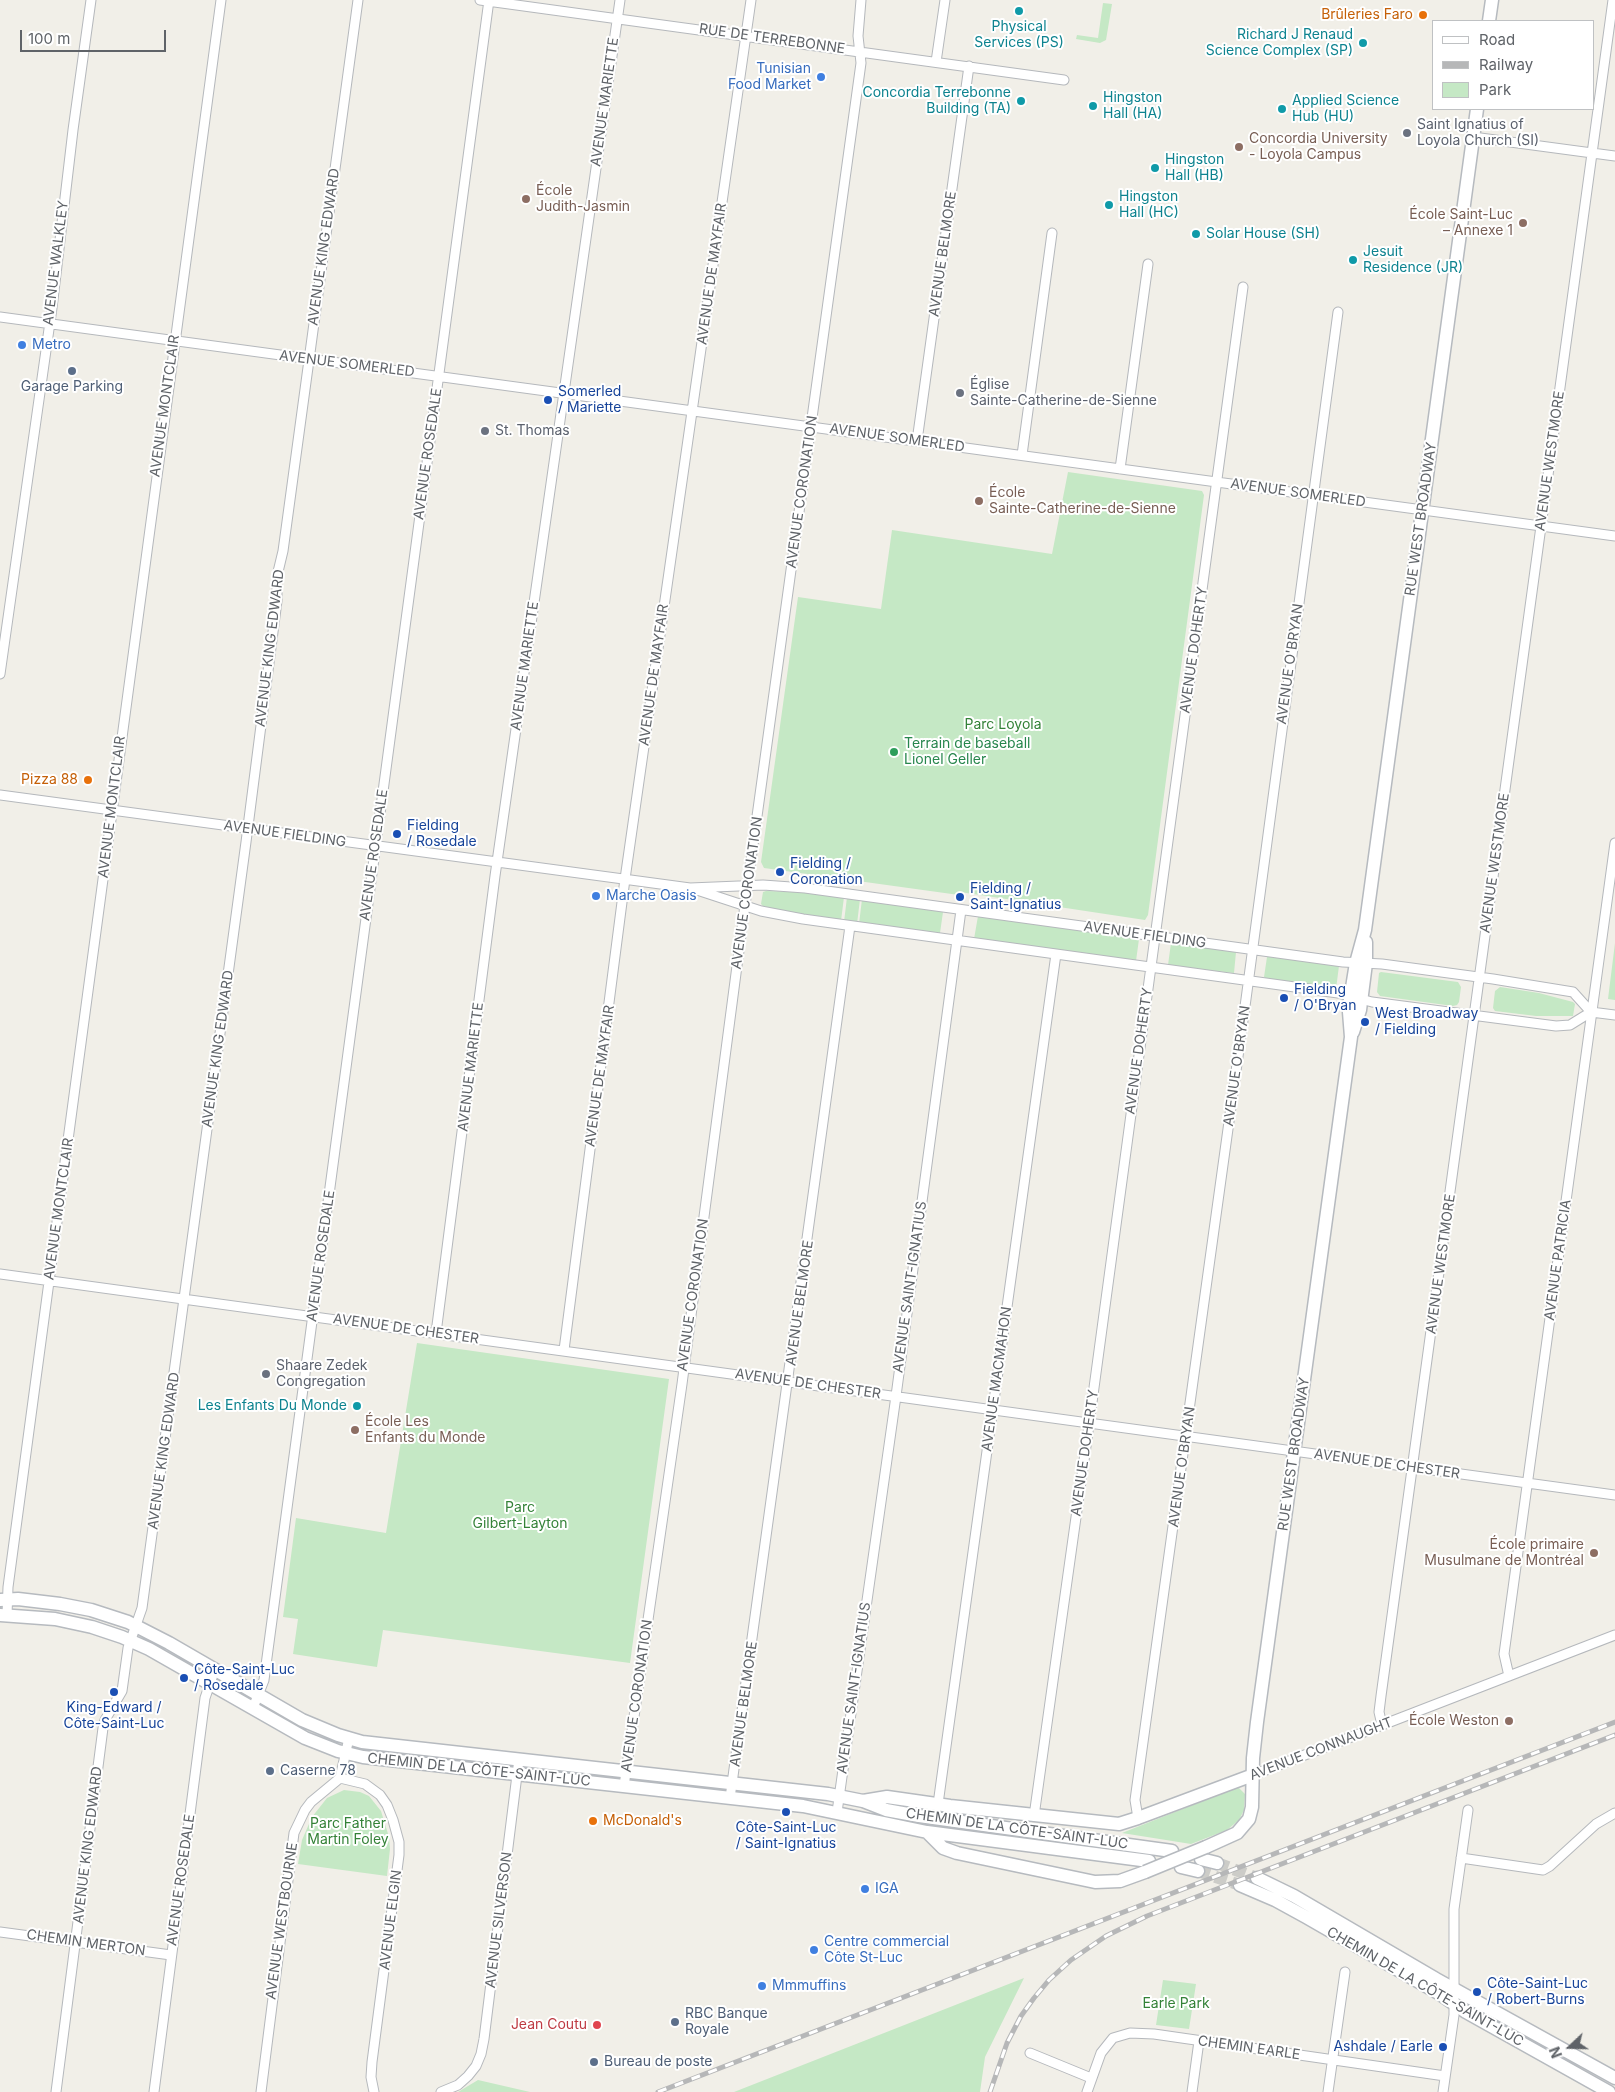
<!DOCTYPE html>
<meta charset="utf-8">
<style>
body{margin:0}
#map{position:relative;width:1615px;height:2092px;overflow:hidden;background:#f1efe8;font-family:Inter,sans-serif}
canvas{display:block}
.legend{position:absolute;left:1432px;top:20px;width:162px;height:90px;box-sizing:border-box;background:#fff;border:1px solid #bfc1c3;margin:0;padding:6px 9px;list-style:none;font-size:15px;color:#5f6368}
.legend li{display:flex;align-items:center;gap:10px;height:25px}
.legend b{width:25px;border:1px solid #bfc1c3}
.north{position:absolute;left:1545px;top:2022px;width:50px;height:50px;-webkit-text-stroke:4px #fff;paint-order:stroke;rotate:249deg;font-size:14px;font-weight:700;line-height:20px;text-align:center;color:#5f6368}
.north::after{content:'';display:block;margin:auto;width:18px;height:22px;background:#5f6368;clip-path:polygon(50% 0,100% 100%,50% 72%,0 100%)}
.scale{position:absolute;left:20px;top:30px;width:146px;height:22px;box-sizing:border-box;border:2px solid #5f6368;border-top:0;padding-left:6px;font-size:15px;line-height:18px;white-space:nowrap;color:#5f6368;-webkit-text-stroke:4px #fff;paint-order:stroke}
</style>
<div id="map">
<canvas width="1615" height="2092"></canvas>
<ul class="legend">
<li><b style="height:6px;background:#fff"></b>Road</li>
<li><b style="height:6px;background:#b6b7b8"></b>Railway</li>
<li><b style="height:14px;background:#c5e8c5"></b>Park</li>
</ul>
<div class="north">N</div>
<div class="scale">100 m</div>
</div>
<script>
const g = document.querySelector('canvas').getContext('2d');
g.lineJoin = 'round';
function fillPath(path, color) {
  g.fillStyle = color;
  g.fill(path, 'evenodd');
}
function poly(rows) {
  const path = new Path2D();
  for (const r of rows) {
    path.moveTo(r[0], r[1]);
    for (let i = 2; i < r.length; i += 2) path.lineTo(r[i], r[i + 1]);
  }
  return path;
}
function trace(path, color, width, dash) {
  g.strokeStyle = color;
  g.lineWidth = width;
  g.lineCap = dash ? 'butt' : 'round';
  g.setLineDash(dash || []);
  g.stroke(path);
}
function drawText(font, color, halo, rows, align = 'center') {
  g.font = font + ' Inter,sans-serif';
  g.lineWidth = 4;
  g.setLineDash([]);
  g.textBaseline = 'middle';
  g.strokeStyle = halo;
  g.fillStyle = color;
  for (const [text, x, y, turn = 0] of rows) {
    g.save();
    g.translate(x, y);
    g.rotate((+turn || 0) * Math.PI / 180);
    g.textAlign = isNaN(turn) ? turn : align;
    if (halo) g.strokeText(text, 0, 0);
    g.fillText(text, 0, 0);
    g.restore();
  }
}
fillPath(poly([
 [1103,3,1112,4,1106,40,1100,43,1076,39,1077,35,1098,38],
 [1068,472,1202,491,1204,495,1148,915,1145,920,960,892,959,895,764,868,761,862,798,597,881,609,892,530,1052,554],
 [766,891,802,892,844,897,841,921,781,911,763,906,761,904,763,892],
 [847,897,860,899,857,924,844,922],
 [862,899,940,910,943,912,940,933,859,924],
 [978,916,1137,937,1139,939,1136,961,974,939],
 [1173,942,1233,951,1236,952,1234,973,1171,966,1168,965,1171,943],
 [1615,943,1615,1000,1608,999],
 [1269,956,1337,965,1339,966,1336,989,1267,979,1264,977,1267,957],
 [1381,972,1458,982,1461,987,1459,1002,1457,1005,1453,1006,1380,996,1377,992,1379,973],
 [1500,987,1539,993,1573,1002,1575,1004,1573,1016,1536,1016,1495,1011,1493,1008,1495,991],
 [417,1343,669,1379,630,1663,383,1630,377,1667,293,1654,298,1619,283,1617,296,1518,386,1533],
 [1239,1788,1245,1794,1244,1810,1239,1820,1227,1830,1191,1844,1122,1833,1233,1789],
 [344,1790,360,1792,369,1796,381,1811,389,1837,390,1849,387,1876,298,1864,302,1840,312,1817,327,1798],
 [1024,1978,985,2057,980,2092,734,2092],
 [1163,1980,1196,1984,1189,2029,1156,2025],
 [478,2080,530,2092,458,2092]
]), '#c5e8c5');
trace(poly([
 [1217,1863,1257,1878],
 [1198,1871,1240,1885]
]), '#ccccc8', 12, [12, 6]);
const street = poly([
 [480,0,1064,80],
 [936,62,945,0],
 [1473,137,1615,156],
 [0,317,1615,536],
 [917,441,969,66],
 [1022,455,1052,233],
 [1120,469,1148,264],
 [0,674,52,308,73,130,91,0],
 [0,795,690,888,763,885,805,888,1343,962,1382,964,1493,979,1573,992,1591,1012],
 [697,890,761,911,803,919,1338,993,1372,1002,1556,1026,1570,1025,1591,1012,1615,1015],
 [0,1274,1615,1495],
 [436,1333,495,876,620,0],
 [564,1350,625,879,751,0],
 [7,1615,8,1587,221,0],
 [1509,1676,1504,1654,1615,843],
 [253,1708,264,1680,489,0],
 [1382,1725,1379,1712,1381,1696,1613,0],
 [1253,1775,1615,1635],
 [340,1778,365,1784,380,1795,387,1805,393,1820,399,1842,399,1855,372,2062,371,2077,374,2092],
 [624,1786,682,1384,750,867,861,63,858,36,861,0],
 [730,1798,850,926],
 [938,1804,1056,954],
 [837,1812,896,1396,961,910],
 [1034,1816,1088,1432,1243,287],
 [1138,1818,1135,1800,1246,999,1338,312],
 [1461,1858,1543,1870,1550,1866,1596,1824,1615,1813],
 [0,1932,171,1955],
 [1030,2053,1091,2078],
 [56,2092,103,1728,105,1720,122,1691,128,1648,142,1608,246,842,277,601,277,576,283,551,358,0],
 [154,2092,205,1698,215,1669],
 [261,2092,294,1833,305,1810,311,1802,340,1778,349,1738],
 [441,2092,458,2085,468,2076,476,2066,481,2054,484,2039,519,1759],
 [1087,2092,1101,2053,1113,2038,1130,2033,1154,2034,1445,2076],
 [1192,2092,1199,2041],
 [1328,2092,1345,1972],
 [1443,2092,1454,2015,1454,1909,1468,1810]
]);
const secondary = poly([
 [1489,21,1492,0],
 [1353,1032,1360,1010,1366,963,1366,942],
 [0,1600,18,1599,60,1604,91,1610,128,1622,169,1643,302,1720,338,1735,362,1742,828,1794,863,1801,886,1810,919,1816,1172,1851],
 [0,1615,55,1619,92,1627,122,1637,149,1649,305,1738,338,1751,363,1757,803,1806,927,1832,1149,1861],
 [863,1801,887,1797,950,1806,1119,1824,1138,1818,1253,1775],
 [927,1832,943,1848,957,1853,1095,1882,1120,1881,1145,1872],
 [1206,1847,1237,1833,1249,1819,1252,1807,1253,1758,1257,1722,1351,1037,1349,1012,1350,1000,1356,963,1365,930,1477,109],
 [1201,1859,1217,1863],
 [1181,1867,1198,1871],
 [1257,1878,1294,1896,1436,1979,1615,2078],
 [1240,1885,1275,1900,1306,1917,1440,1994,1466,2012,1609,2092]
]);
trace(street, '#b5b8bc', 11);
trace(secondary, '#b6babf', 15);
trace(street, '#fff', 9);
trace(secondary, '#fff', 12);
const rail = poly([
 [658,2092,1615,1722],
 [990,2092,1007,2043,1021,2016,1034,1998,1049,1980,1071,1960,1106,1936,1147,1916,1615,1735]
]);
trace(rail, '#b6b7b8', 5);
trace(rail, '#fff', 3, [9]);
const secondaryBridge = poly([
 [1145,1872,1206,1847]
]);
trace(secondaryBridge, '#b6babf', 15, []);
trace(secondaryBridge, '#fff', 12);
for (const [x, y, r, color] of [
 [1019,11,5,"#0f9aa8"],
 [1423,15,5,"#e8710a"],
 [1363,43,5,"#0f9aa8"],
 [821,77,5,"#3f7fe0"],
 [1021,101,5,"#0f9aa8"],
 [1093,106,5,"#0f9aa8"],
 [1282,109,5,"#0f9aa8"],
 [1407,133,5,"#6b7280"],
 [1239,147,5,"#8d6e63"],
 [1155,168,5,"#0f9aa8"],
 [526,199,5,"#8d6e63"],
 [1109,205,5,"#0f9aa8"],
 [1523,223,5,"#8d6e63"],
 [1196,234,5,"#0f9aa8"],
 [1353,260,5,"#0f9aa8"],
 [22,345,5,"#3f7fe0"],
 [72,371,5,"#5c6f8a"],
 [960,393,5,"#6b7280"],
 [548,400,5,"#1a4fb4"],
 [485,431,5,"#6b7280"],
 [979,501,5,"#8d6e63"],
 [894,752,5,"#2e9e5b"],
 [88,780,5,"#e8710a"],
 [397,834,5,"#1a4fb4"],
 [780,872,5,"#1a4fb4"],
 [596,896,5,"#3f7fe0"],
 [960,897,5,"#1a4fb4"],
 [1284,998,5,"#1a4fb4"],
 [1365,1022,5,"#1a4fb4"],
 [266,1374,5,"#6b7280"],
 [357,1406,5,"#0f9aa8"],
 [355,1430,5,"#8d6e63"],
 [1594,1553,5,"#8d6e63"],
 [184,1678,5,"#1a4fb4"],
 [114,1692,5,"#1a4fb4"],
 [1509,1721,5,"#8d6e63"],
 [270,1771,5,"#5c6f8a"],
 [786,1812,5,"#1a4fb4"],
 [593,1821,5,"#e8710a"],
 [865,1889,5,"#3f7fe0"],
 [814,1950,5,"#3f7fe0"],
 [762,1986,5,"#3f7fe0"],
 [1477,1992,5,"#1a4fb4"],
 [675,2022,5,"#5c6f8a"],
 [597,2025,5,"#e0444e"],
 [1443,2047,5,"#1a4fb4"],
 [594,2062,5,"#5c6f8a"]
]) {
  const dot = new Path2D();
  dot.arc(x, y, r, 0, 2 * Math.PI);
  g.fillStyle = color;
  g.fill(dot);
  trace(dot, '#fff', 2);
}
drawText('14px', '#c56008', '#fff', [
 ["Brûleries Faro",1413,15],
 ["Pizza 88",78,780],
 ["McDonald's",603,1821,"left"]
], 'right');
drawText('14px', '#0d838f', '#fff', [
 ["Physical",1019,27,"center"],
 ["Services (PS)",1019,43,"center"],
 ["Richard J Renaud",1353,35,"right"],
 ["Science Complex (SP)",1353,51,"right"],
 ["Concordia Terrebonne",1011,93,"right"],
 ["Building (TA)",1011,109,"right"],
 ["Hingston",1103,98],
 ["Hall (HA)",1103,114],
 ["Applied Science",1292,101],
 ["Hub (HU)",1292,117],
 ["Hingston",1165,160],
 ["Hall (HB)",1165,176],
 ["Hingston",1119,197],
 ["Hall (HC)",1119,213],
 ["Solar House (SH)",1206,234],
 ["Jesuit",1363,252],
 ["Residence (JR)",1363,268],
 ["Les Enfants Du Monde",347,1406,"right"]
], 'left');
drawText('14px', '#5f6368', '#fff', [
 ["RUE DE TERREBONNE",772,39,8],
 ["AVENUE MARIETTE",605,102,-82],
 ["AVENUE KING EDWARD",324,247,-82],
 ["AVENUE BELMORE",943,254,-82],
 ["AVENUE WALKLEY",56,263,-83],
 ["AVENUE DE MAYFAIR",712,274,-82],
 ["AVENUE SOMERLED",347,364,7],
 ["AVENUE MONTCLAIR",165,406,-82],
 ["AVENUE SOMERLED",897,438,8],
 ["AVENUE ROSEDALE",428,454,-82],
 ["AVENUE WESTMORE",1550,461,-82],
 ["AVENUE CORONATION",802,492,-82],
 ["AVENUE SOMERLED",1298,493,8],
 ["RUE WEST BROADWAY",1421,519,-82],
 ["AVENUE KING EDWARD",270,648,-83],
 ["AVENUE DOHERTY",1194,650,-82],
 ["AVENUE O'BRYAN",1290,664,-82],
 ["AVENUE MARIETTE",525,666,-82],
 ["AVENUE DE MAYFAIR",654,675,-82],
 ["AVENUE MONTCLAIR",112,807,-83],
 ["AVENUE FIELDING",285,834,8],
 ["AVENUE ROSEDALE",374,855,-82],
 ["AVENUE WESTMORE",1495,863,-82],
 ["AVENUE CORONATION",747,893,-82],
 ["AVENUE FIELDING",1145,935,8],
 ["AVENUE KING EDWARD",218,1049,-82],
 ["AVENUE DOHERTY",1139,1051,-82],
 ["AVENUE O'BRYAN",1237,1066,-82],
 ["AVENUE MARIETTE",471,1067,-83],
 ["AVENUE DE MAYFAIR",600,1076,-82],
 ["AVENUE MONTCLAIR",59,1209,-82],
 ["AVENUE ROSEDALE",321,1256,-82],
 ["AVENUE PATRICIA",1558,1260,-82],
 ["AVENUE WESTMORE",1441,1264,-82],
 ["AVENUE SAINT-IGNATIUS",910,1287,-82],
 ["AVENUE CORONATION",693,1295,-82],
 ["AVENUE BELMORE",800,1303,-82],
 ["AVENUE DE CHESTER",406,1329,8],
 ["AVENUE MACMAHON",997,1379,-82],
 ["AVENUE DE CHESTER",808,1384,8],
 ["AVENUE KING EDWARD",164,1451,-82],
 ["AVENUE DOHERTY",1085,1453,-82],
 ["RUE WEST BROADWAY",1294,1454,-82],
 ["AVENUE DE CHESTER",1387,1464,8],
 ["AVENUE O'BRYAN",1182,1467,-82],
 ["AVENUE SAINT-IGNATIUS",854,1688,-82],
 ["AVENUE CORONATION",637,1696,-82],
 ["AVENUE BELMORE",744,1704,-82],
 ["AVENUE CONNAUGHT",1321,1749,-21],
 ["CHEMIN DE LA CÔTE-SAINT-LUC",479,1770,6],
 ["CHEMIN DE LA CÔTE-SAINT-LUC",1017,1829,8],
 ["AVENUE KING EDWARD",88,1845,-83],
 ["AVENUE ROSEDALE",181,1880,-82],
 ["AVENUE ELGIN",391,1920,-83],
 ["AVENUE SILVERSON",499,1920,-83],
 ["AVENUE WESTBOURNE",282,1921,-82],
 ["CHEMIN MERTON",86,1943,8],
 ["CHEMIN DE LA CÔTE-SAINT-LUC",1425,1987,30],
 ["CHEMIN EARLE",1249,2048,8]
]);
drawText('14px', '#366cbe', '#fff', [
 ["Tunisian",811,69,"right"],
 ["Food Market",811,85,"right"],
 ["Metro",32,345],
 ["Marche Oasis",606,896],
 ["IGA",875,1889],
 ["Centre commercial",824,1942],
 ["Côte St-Luc",824,1958],
 ["Mmmuffins",772,1986]
], 'left');
drawText('14px', '#5b616d', '#fff', [
 ["Saint Ignatius of",1417,125],
 ["Loyola Church (SI)",1417,141],
 ["Église",970,385],
 ["Sainte-Catherine-de-Sienne",970,401],
 ["St. Thomas",495,431],
 ["Shaare Zedek",276,1366],
 ["Congregation",276,1382]
], 'left');
drawText('14px', '#785e54', '#fff', [
 ["Concordia University",1249,139],
 ["- Loyola Campus",1249,155],
 ["École",536,191],
 ["Judith-Jasmin",536,207],
 ["École Saint-Luc",1513,215,"right"],
 ["– Annexe 1",1513,231,"right"],
 ["École",989,493],
 ["Sainte-Catherine-de-Sienne",989,509],
 ["École Les",365,1422],
 ["Enfants du Monde",365,1438],
 ["École primaire",1584,1545,"right"],
 ["Musulmane de Montréal",1584,1561,"right"],
 ["École Weston",1499,1721,"right"]
], 'left');
drawText('14px', '#4e5e75', '#fff', [
 ["Garage Parking",72,387,"center"],
 ["Caserne 78",280,1771],
 ["RBC Banque",685,2014],
 ["Royale",685,2030],
 ["Bureau de poste",604,2062]
], 'left');
drawText('14px', '#164399', '#fff', [
 ["Somerled",558,392],
 ["/ Mariette",558,408],
 ["Fielding",407,826],
 ["/ Rosedale",407,842],
 ["Fielding /",790,864],
 ["Coronation",790,880],
 ["Fielding /",970,889],
 ["Saint-Ignatius",970,905],
 ["Fielding",1294,990],
 ["/ O'Bryan",1294,1006],
 ["West Broadway",1375,1014],
 ["/ Fielding",1375,1030],
 ["Côte-Saint-Luc",194,1670],
 ["/ Rosedale",194,1686],
 ["King-Edward /",114,1708,"center"],
 ["Côte-Saint-Luc",114,1724,"center"],
 ["Côte-Saint-Luc",786,1828,"center"],
 ["/ Saint-Ignatius",786,1844,"center"],
 ["Côte-Saint-Luc",1487,1984],
 ["/ Robert-Burns",1487,2000],
 ["Ashdale / Earle",1433,2047,"right"]
], 'left');
drawText('14px', '#348238', '#fff', [
 ["Parc Loyola",1003,725],
 ["Parc",520,1508],
 ["Gilbert-Layton",520,1524],
 ["Parc Father",348,1824],
 ["Martin Foley",348,1840],
 ["Earle Park",1176,2004]
]);
drawText('14px', '#27864d', '#fff', [
 ["Terrain de baseball",904,744],
 ["Lionel Geller",904,760]
], 'left');
drawText('14px', '#be3a42', '#fff', [
 ["Jean Coutu",587,2025]
], 'right');
</script>
